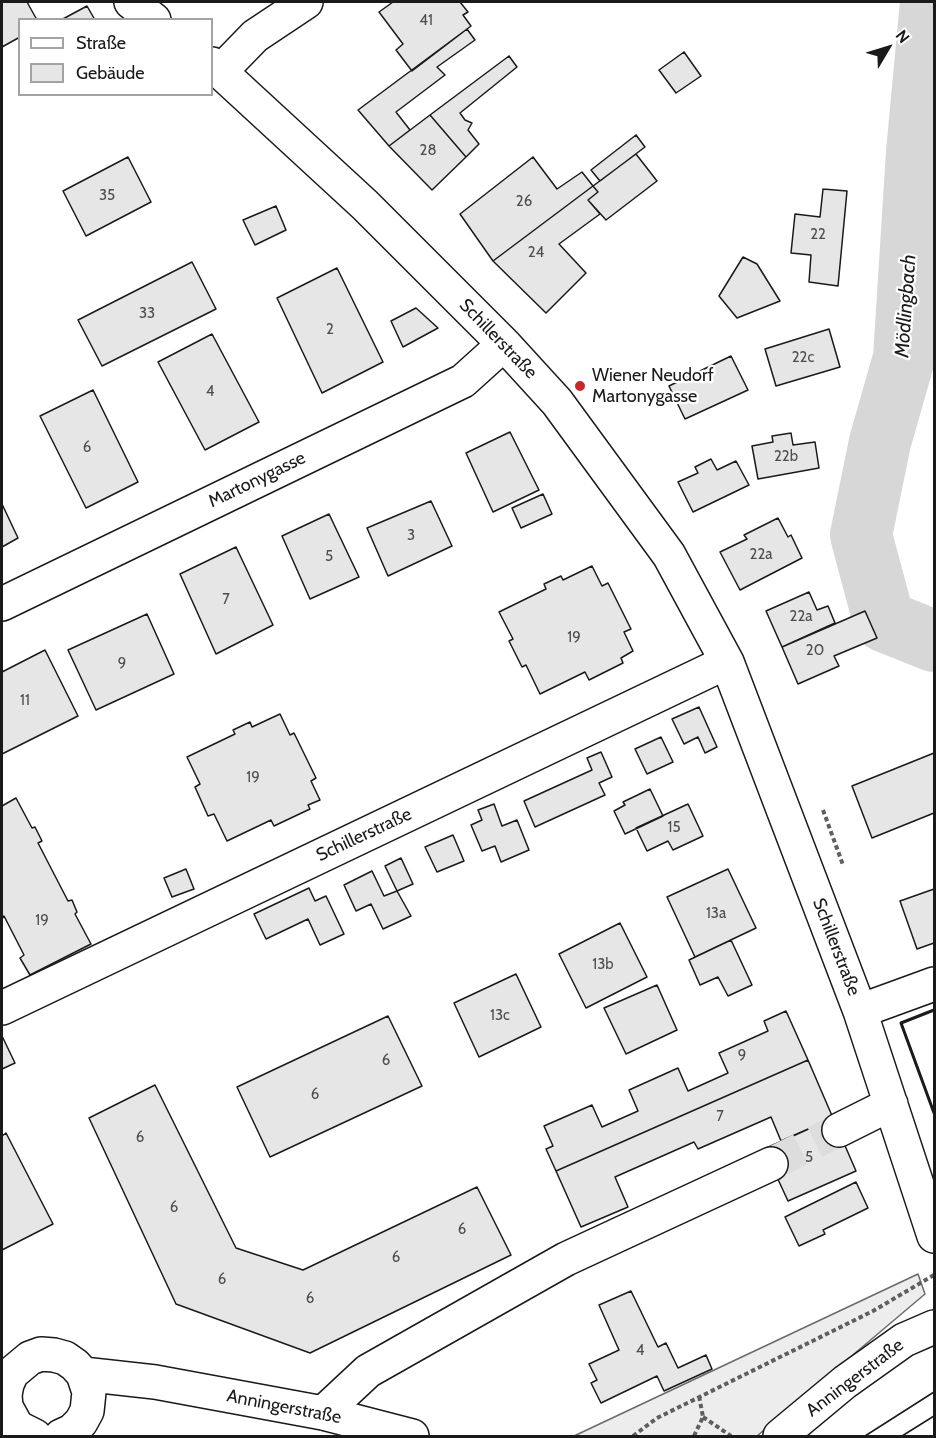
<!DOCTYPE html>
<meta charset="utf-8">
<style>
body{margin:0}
#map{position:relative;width:936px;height:1438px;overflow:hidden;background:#fff;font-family:Cabin,sans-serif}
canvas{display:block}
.frame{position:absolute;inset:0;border:3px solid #1a1a1a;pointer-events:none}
.legend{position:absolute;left:18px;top:18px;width:195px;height:78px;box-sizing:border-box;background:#fff;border:2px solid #a3a3a3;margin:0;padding:8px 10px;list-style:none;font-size:18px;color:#1a1a1a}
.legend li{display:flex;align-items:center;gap:12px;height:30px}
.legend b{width:30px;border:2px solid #a3a3a3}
.north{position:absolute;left:858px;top:18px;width:60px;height:60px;-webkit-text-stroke:4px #fff;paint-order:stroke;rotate:52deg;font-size:16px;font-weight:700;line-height:24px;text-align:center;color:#1a1a1a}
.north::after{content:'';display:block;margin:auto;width:21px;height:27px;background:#1a1a1a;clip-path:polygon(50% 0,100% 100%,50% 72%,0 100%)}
</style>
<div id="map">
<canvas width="936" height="1438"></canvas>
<div class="frame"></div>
<ul class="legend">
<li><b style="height:8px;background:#fff"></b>Straße</li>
<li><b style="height:16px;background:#e6e6e6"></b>Gebäude</li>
</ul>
<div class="north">N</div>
</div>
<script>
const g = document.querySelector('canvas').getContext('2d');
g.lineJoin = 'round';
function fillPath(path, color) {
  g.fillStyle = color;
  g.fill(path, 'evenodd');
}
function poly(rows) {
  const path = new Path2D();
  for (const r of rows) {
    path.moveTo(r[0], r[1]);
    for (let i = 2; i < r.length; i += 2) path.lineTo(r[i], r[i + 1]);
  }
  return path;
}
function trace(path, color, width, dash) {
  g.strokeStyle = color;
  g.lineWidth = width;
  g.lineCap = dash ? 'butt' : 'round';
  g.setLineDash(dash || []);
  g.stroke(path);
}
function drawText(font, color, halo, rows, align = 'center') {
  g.font = font + ' Cabin,sans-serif';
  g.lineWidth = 4.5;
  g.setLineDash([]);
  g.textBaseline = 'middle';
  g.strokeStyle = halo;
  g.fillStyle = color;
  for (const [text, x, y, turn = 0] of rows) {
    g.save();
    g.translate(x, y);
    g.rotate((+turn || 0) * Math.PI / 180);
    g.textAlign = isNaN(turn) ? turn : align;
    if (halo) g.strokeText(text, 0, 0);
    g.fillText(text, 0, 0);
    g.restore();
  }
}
const built = poly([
 [918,1274,925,1294,757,1436,574,1436,918,1274]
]);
fillPath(built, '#ededed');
trace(built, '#6a6a6a', 1.5);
trace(poly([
 [931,2,917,152,904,358,880,442,861,535,884,621,934,641]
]), '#d7d7d7', 62);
const building = poly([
 [2,2,27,2,37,20,20,20,20,37,2,47,2,2],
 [393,2,460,2,468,12,463,15,471,26,412,71,396,50,403,44,379,12,393,2],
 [87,6,95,20,61,20,87,6],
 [467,29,475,40,437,67,445,75,396,112,410,130,389,146,358,110,467,29],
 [684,52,701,76,676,93,659,70,684,52],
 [509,56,517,67,460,113,465,120,472,123,468,130,479,144,466,157,430,115,509,56],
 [430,115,466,157,432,190,389,146,430,115],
 [636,135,645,147,600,181,591,170,636,135],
 [636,154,657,181,606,220,588,200,598,192,593,186,636,154],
 [128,157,151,202,86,236,63,191,128,157],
 [533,157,557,189,582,172,593,186,493,261,460,214,533,157],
 [593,186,598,192,588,200,600,214,559,244,586,273,546,313,493,261,593,186],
 [823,189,847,191,838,286,809,282,811,255,791,253,795,214,820,217,823,189],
 [276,206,286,230,255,245,243,220,276,206],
 [743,257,757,264,780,301,737,318,719,296,743,257],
 [192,262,216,309,102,366,78,320,192,262],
 [337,268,383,362,322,393,277,298,337,268],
 [416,308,438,328,403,347,391,321,416,308],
 [829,329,840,367,776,386,765,349,829,329],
 [212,334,259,422,205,450,158,362,212,334],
 [731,356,748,390,685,419,669,386,731,356],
 [93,390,138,482,86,508,40,416,93,390],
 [510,432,539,490,493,512,466,453,510,432],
 [791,433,793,445,815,442,819,468,758,479,752,446,773,442,772,436,791,433],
 [711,459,717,470,736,461,749,485,693,512,678,482,698,473,695,467,711,459],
 [543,494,552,514,521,528,512,508,543,494],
 [431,501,452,546,388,576,367,528,431,501],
 [2,504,18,538,2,547,2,504],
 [329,514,359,577,310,599,282,536,329,514],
 [778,518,788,537,791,535,802,558,740,590,720,552,747,539,744,535,778,518],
 [236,547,273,625,216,654,180,574,236,547],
 [592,566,602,586,608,583,631,629,624,632,633,651,621,658,623,663,589,680,585,672,540,694,526,665,522,667,509,641,513,639,499,612,546,589,544,584,561,576,563,580,592,566],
 [809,592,817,610,828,606,835,623,782,647,766,611,809,592],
 [865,611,877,638,834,656,839,666,798,684,782,647,865,611],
 [147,614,174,674,96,710,68,650,147,614],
 [45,650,78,716,2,754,2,672,45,650],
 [699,707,717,747,705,753,698,737,684,744,672,719,699,707],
 [280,714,290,735,294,733,316,778,311,781,320,800,308,805,310,809,274,826,271,820,227,841,214,814,208,816,195,787,200,784,187,757,235,734,233,730,250,722,252,727,280,714],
 [661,737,673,762,647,774,635,749,661,737],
 [601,752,612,777,599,783,605,795,535,827,524,801,592,770,587,758,601,752],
 [934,753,934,813,872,838,852,786,934,753],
 [650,789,663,816,625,834,614,811,625,805,623,802,650,789],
 [16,798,32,828,35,827,42,841,38,843,68,901,72,900,77,912,75,914,91,944,30,975,20,958,24,955,4,916,2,919,2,806,16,798],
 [494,804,502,826,517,820,529,850,501,862,495,846,482,851,471,825,482,820,478,810,494,804],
 [688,804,703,836,673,850,668,841,647,851,636,828,688,804],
 [453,835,464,861,437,872,425,847,453,835],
 [401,858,413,884,397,891,385,866,401,858],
 [186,869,194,889,172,897,164,878,186,869],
 [728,869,756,928,695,957,667,897,728,869],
 [372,871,384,896,397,891,411,916,383,929,371,904,356,911,344,885,372,871],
 [309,888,315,901,326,896,344,934,320,945,308,919,266,939,254,914,309,888],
 [934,889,934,943,917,949,900,901,934,889],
 [620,923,647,977,586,1008,559,954,620,923],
 [731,940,752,985,728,996,718,977,700,985,689,960,731,940],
 [516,974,541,1027,479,1057,454,1003,516,974],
 [657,985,677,1030,626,1054,604,1008,657,985],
 [786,1011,808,1060,556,1171,546,1149,553,1146,544,1126,592,1105,602,1127,638,1111,629,1090,678,1068,688,1091,728,1073,719,1053,768,1031,764,1021,786,1011],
 [388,1016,422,1086,270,1157,237,1087,388,1016],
 [2,1036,15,1063,2,1069,2,1036],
 [808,1060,833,1118,781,1141,771,1117,698,1149,694,1142,615,1177,628,1207,581,1227,556,1171,808,1060],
 [155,1085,236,1248,303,1270,477,1187,511,1255,310,1353,176,1304,89,1118,155,1085],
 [833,1118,856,1171,788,1201,764,1149,833,1118],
 [6,1133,53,1224,2,1250,2,1136,6,1133],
 [856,1182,868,1208,823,1230,825,1234,799,1246,785,1217,856,1182],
 [631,1291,658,1347,666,1343,678,1368,706,1355,712,1369,664,1391,657,1376,601,1403,591,1383,597,1380,589,1364,619,1350,599,1305,631,1291]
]);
fillPath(building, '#e6e6e6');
trace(building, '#1a1a1a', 1.5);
trace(poly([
 [771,1164,839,1130]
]), '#ddd', 33, [33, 16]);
const minor = poly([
 [131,2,154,20],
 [212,64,365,205,504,344,557,402,669,555,727,662,860,1011,934,1236],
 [221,71,255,36,306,2],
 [2,604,463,381,504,344],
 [2,1008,727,662],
 [860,1011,934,984],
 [839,1130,891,1104],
 [83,1374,155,1382,323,1413,412,1436],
 [323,1413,368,1371,566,1259,771,1164],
 [35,1436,17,1427,6,1407,5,1395,7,1384,12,1373,30,1358,41,1354,54,1355,65,1358,75,1365,83,1374,89,1392,87,1411,81,1422,72,1431,61,1436],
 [780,1436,845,1382,904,1340,934,1327]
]);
trace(minor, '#1a1a1a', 36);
trace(poly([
 [823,810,843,865],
 [703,1417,731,1436],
 [633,1436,657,1418,873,1311,934,1275],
 [694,1436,703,1417,699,1396]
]), '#5f5f5f', 4, [4.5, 3]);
trace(minor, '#fff', 33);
trace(poly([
 [865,1436,934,1392],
 [902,1436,934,1416]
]), '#1a1a1a', 1.5);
trace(poly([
 [934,1010,901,1023,934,1113]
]), '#1a1a1a', 3);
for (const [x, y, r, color] of [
 [580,386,6,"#c62828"]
]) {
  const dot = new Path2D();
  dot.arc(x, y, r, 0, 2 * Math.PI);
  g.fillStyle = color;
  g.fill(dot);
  trace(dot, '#fff', 2);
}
drawText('15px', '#4d4d4d', null, [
 ["41",426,21],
 ["28",428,151],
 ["35",107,196],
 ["26",524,202],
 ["22",818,235],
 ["24",536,253],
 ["33",147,314],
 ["2",330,330],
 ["22c",803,358],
 ["4",210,392],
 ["6",87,448],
 ["22b",786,457],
 ["3",411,536],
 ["22a",761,555],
 ["5",329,557],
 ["7",226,600],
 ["22a",801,617],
 ["19",574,638],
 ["20",815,651],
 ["9",122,664],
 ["11",25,701],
 ["19",253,778],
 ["15",674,828],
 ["13a",716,914],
 ["19",42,921],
 ["13b",603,965],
 ["13c",500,1016],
 ["9",742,1056],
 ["6",386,1061],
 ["6",315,1095],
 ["7",720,1117],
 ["6",140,1138],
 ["5",809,1158],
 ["6",174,1208],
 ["6",462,1230],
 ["6",396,1258],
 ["6",222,1280],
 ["6",310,1299],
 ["4",640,1351]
]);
drawText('18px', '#1a1a1a', '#fff', [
 ["Schillerstraße",498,339,46],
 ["Martonygasse",257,480,-26],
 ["Schillerstraße",364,835,-25],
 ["Schillerstraße",836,947,69],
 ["Anningerstraße",855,1378,-37],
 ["Anningerstraße",284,1407,11]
]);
drawText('18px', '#1a1a1a', '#fff', [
 ["Wiener Neudorf",592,376],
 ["Martonygasse",592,397]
], 'left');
drawText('italic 20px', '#1a1a1a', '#fff', [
 ["Mödlingbach",906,306,-86]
]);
</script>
